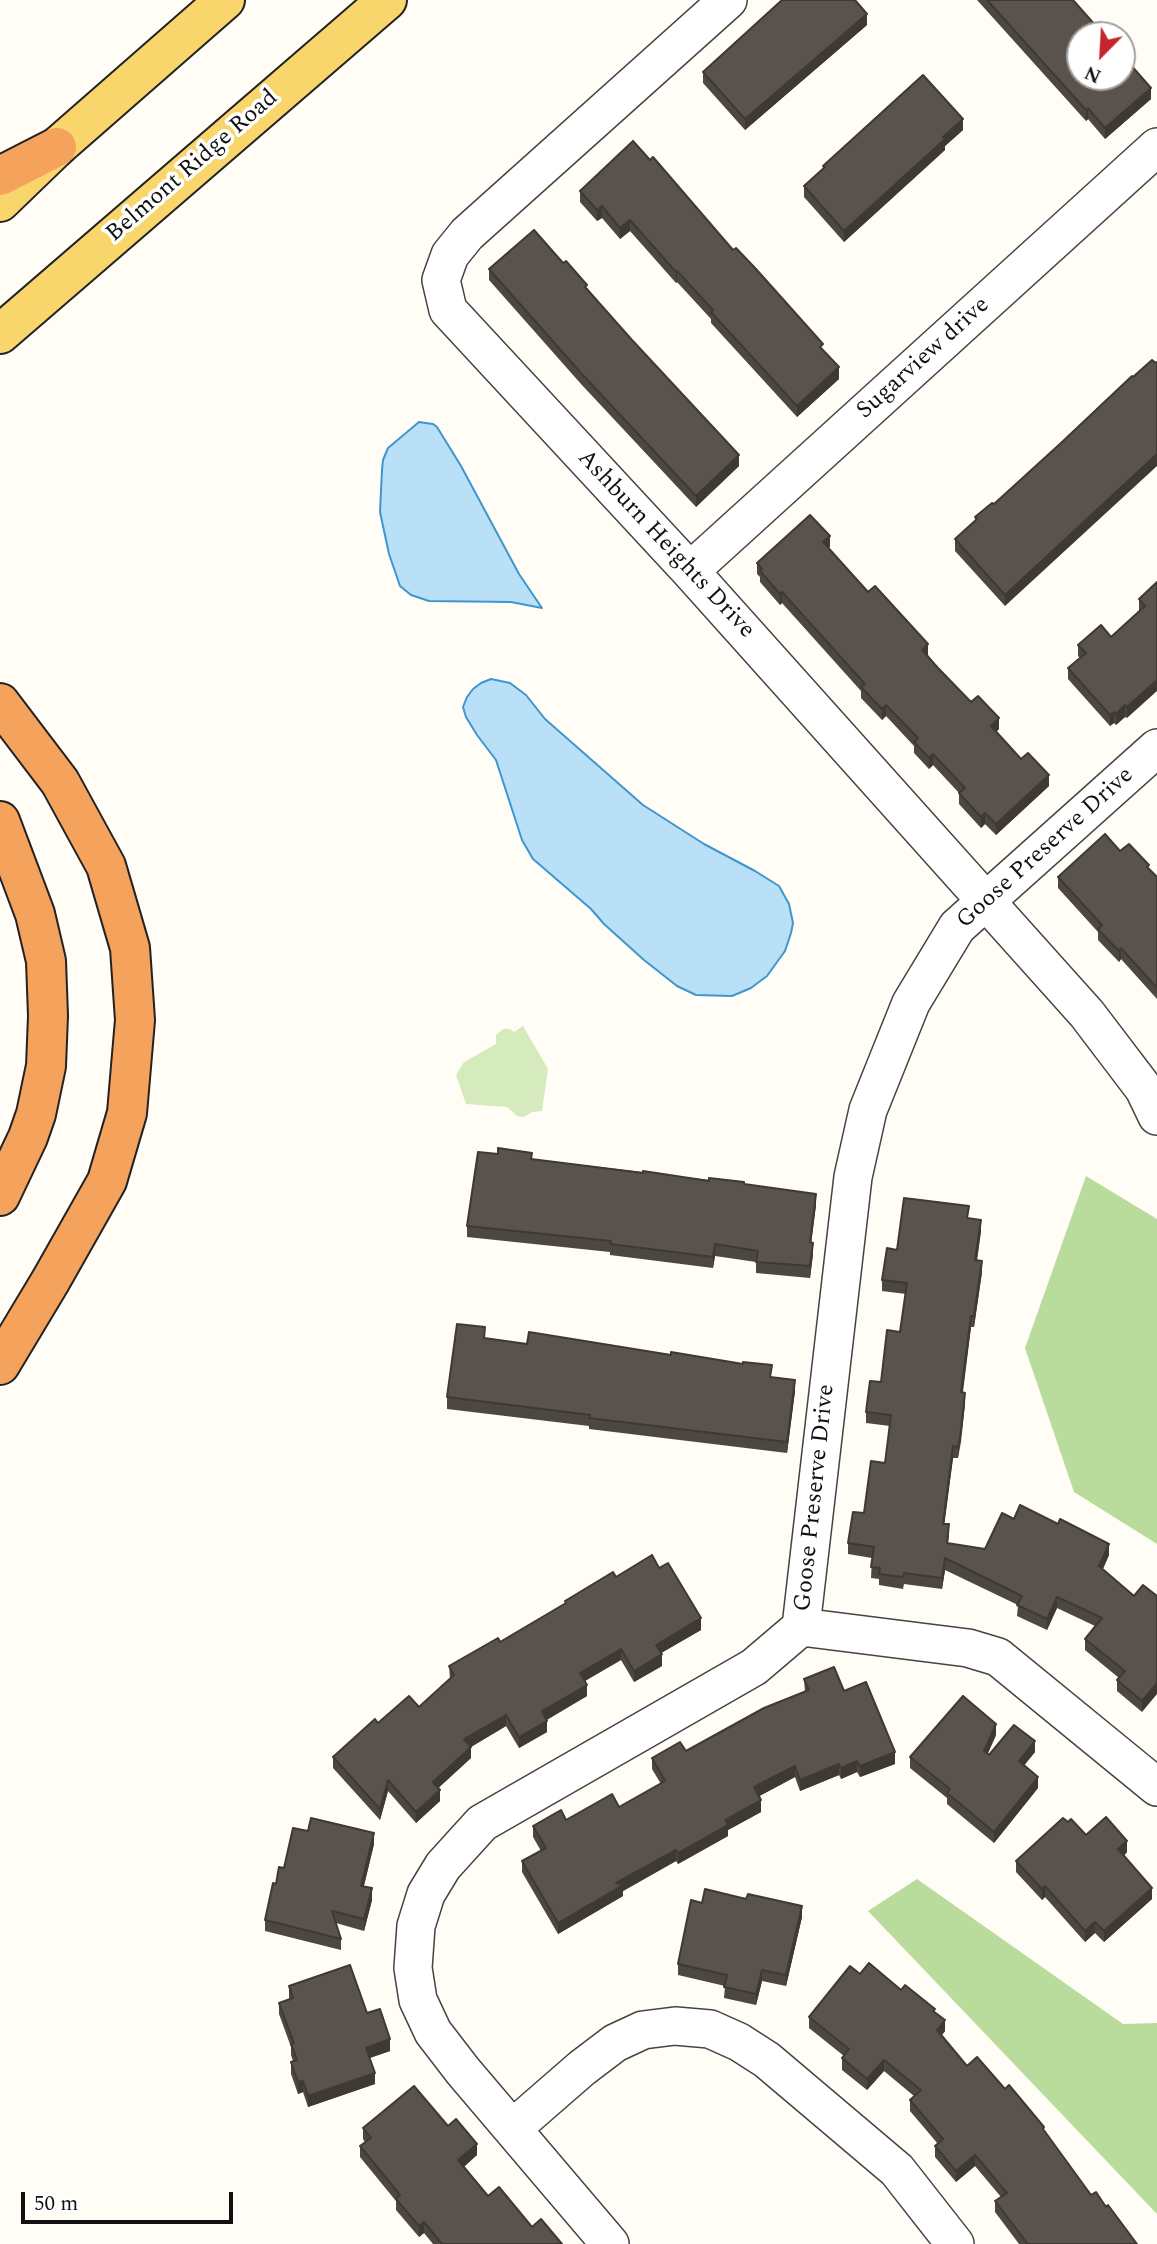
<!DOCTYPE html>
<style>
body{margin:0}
#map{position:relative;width:1157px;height:2244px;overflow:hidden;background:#fffdf5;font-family:Spectral,serif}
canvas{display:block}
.north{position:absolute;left:1066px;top:21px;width:70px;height:70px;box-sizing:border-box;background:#fff;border:2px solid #a0a0a0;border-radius:50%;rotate:204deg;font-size:19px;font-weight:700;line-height:28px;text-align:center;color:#111}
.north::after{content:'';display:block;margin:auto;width:24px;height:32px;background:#c4262e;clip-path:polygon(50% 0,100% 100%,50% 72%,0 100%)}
.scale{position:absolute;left:21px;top:2192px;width:212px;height:32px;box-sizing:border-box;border:4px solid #111;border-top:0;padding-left:9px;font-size:21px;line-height:24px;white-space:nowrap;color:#111;-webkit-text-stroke:5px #fff;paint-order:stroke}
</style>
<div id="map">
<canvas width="1157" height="2244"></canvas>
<div class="north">N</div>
<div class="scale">50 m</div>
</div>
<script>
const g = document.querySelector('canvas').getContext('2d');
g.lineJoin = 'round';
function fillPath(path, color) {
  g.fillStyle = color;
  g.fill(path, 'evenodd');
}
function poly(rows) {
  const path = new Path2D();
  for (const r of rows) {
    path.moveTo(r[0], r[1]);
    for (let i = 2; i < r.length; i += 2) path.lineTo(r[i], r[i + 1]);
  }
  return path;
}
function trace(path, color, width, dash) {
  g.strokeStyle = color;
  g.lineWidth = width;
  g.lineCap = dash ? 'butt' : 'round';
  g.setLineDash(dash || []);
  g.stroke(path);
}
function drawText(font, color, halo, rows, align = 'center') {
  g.font = font + ' Spectral,serif';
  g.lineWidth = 7;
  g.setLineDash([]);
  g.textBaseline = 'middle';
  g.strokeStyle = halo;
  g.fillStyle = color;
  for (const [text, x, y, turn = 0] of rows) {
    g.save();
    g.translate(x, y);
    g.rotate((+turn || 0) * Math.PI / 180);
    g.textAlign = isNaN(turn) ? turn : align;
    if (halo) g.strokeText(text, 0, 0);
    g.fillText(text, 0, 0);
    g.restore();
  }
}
fillPath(poly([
 [523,1026,548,1069,542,1111,532,1112,524,1117,517,1116,507,1107,466,1104,456,1075,464,1062,496,1044,496,1035,503,1029,510,1029,514,1032]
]), '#d5ebbd');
fillPath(poly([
 [1086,1176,1157,1219,1157,1544,1074,1492,1025,1348],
 [917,1879,1123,2024,1157,2023,1157,2214,868,1911]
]), '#b9dc9c');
const water = poly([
 [419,422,433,424,437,427,461,466,519,574,542,608,511,602,429,601,411,595,400,586,389,554,380,512,382,470,383,460,388,448,419,422],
 [491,679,510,683,526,695,545,719,643,805,704,844,755,871,779,886,789,904,793,923,791,933,785,951,767,976,751,988,732,996,696,995,677,986,644,960,604,924,591,909,533,859,522,840,496,760,477,735,466,717,463,707,467,697,473,689,481,683,491,679]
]);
fillPath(water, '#b9e0f7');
trace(water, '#3f96cf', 2);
const minor = poly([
 [728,0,467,234,450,255,441,280,448,310,690,571,1087,1014,1144,1089,1157,1116],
 [690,571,1157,147],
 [801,1627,968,1648,998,1657,1157,1787],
 [513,2128,582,2068,615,2043,643,2030,675,2026,710,2029,739,2042,767,2060,897,2170,955,2244],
 [610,2244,463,2071,433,2032,418,2000,413,1968,416,1926,426,1894,443,1866,482,1823,754,1667,801,1627,853,1177,868,1110,911,1003,957,927,1157,748]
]);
const major = poly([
 [0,202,57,147,225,0],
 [0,334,387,0]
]);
const highway = poly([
 [0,176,57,147],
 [0,703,60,782,106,866,130,948,135,1020,127,1113,107,1181,51,1280,0,1365],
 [0,821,35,914,46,961,48,1016,46,1066,36,1114,28,1137,0,1196]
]);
trace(minor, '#444', 40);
trace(major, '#222', 42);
trace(highway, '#222', 42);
trace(minor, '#fff', 37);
trace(major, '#f9d66b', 38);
trace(highway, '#f5a25d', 38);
fillPath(poly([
 [977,0,1073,0,1151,99,1105,139,1088,119,1086,121],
 [867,25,745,130,703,83,703,72],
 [963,130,945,146,945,150,844,242,804,197,804,186,823,169,823,166],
 [580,191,733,250,823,350,839,379,797,417,711,323,711,319,677,282,676,283,630,231,620,239,602,218,597,221,580,202],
 [489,269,587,288,739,466,696,507,581,384,489,280],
 [1061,443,1005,606,955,551,955,539,975,521,975,517,994,504],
 [830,547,828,548,928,655,938,668,971,702,999,729,996,732,1021,759,1049,786,996,835,985,824,981,828,959,804,959,793,933,765,929,769,914,753,914,746,886,716,882,720,861,698,861,691,782,603,780,605,760,582,760,577,757,574,757,563],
 [1157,582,1127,718,1125,717,1116,725,1114,723,1110,726,1068,679,1068,668,1080,658,1078,656,1078,645,1111,637,1139,611,1139,599],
 [1120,851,1149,868,1157,877,1157,999,1121,959,1119,962,1098,940,1098,932,1058,888,1058,877],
 [532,1159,744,1184,816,1205,811,1243,813,1254,810,1278,756,1273,756,1262,715,1256,713,1268,610,1255,610,1252,467,1237,467,1226],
 [969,1218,981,1231,977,1261,982,1272,974,1327,971,1327,963,1392,965,1404,961,1442,958,1458,953,1458,944,1524,949,1536,948,1543,985,1549,1014,1519,1109,1555,1103,1569,1134,1596,1143,1585,1142,1712,1117,1691,1117,1680,1119,1678,1085,1650,1085,1639,1095,1626,1057,1608,1047,1630,1017,1616,1018,1605,945,1570,942,1589,904,1584,903,1589,879,1585,879,1579,871,1578,872,1558,848,1554,848,1543,864,1513,885,1463,890,1426,866,1423,866,1412,881,1382,900,1332,906,1294,882,1291,882,1280,897,1250],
 [485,1339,771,1377,795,1391,787,1453,589,1429,589,1426,447,1409,447,1397],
 [659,1568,701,1630,661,1653,662,1666,634,1682,621,1660,584,1681,587,1696,547,1720,547,1732,519,1748,506,1726,471,1747,471,1758,438,1788,440,1801,416,1823,388,1791,380,1820,333,1768,333,1757,378,1723,419,1707,450,1679,449,1666,500,1642,565,1604,565,1601,616,1577],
 [804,1679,844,1691,895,1764,860,1777,857,1772,841,1779,839,1775,800,1791,795,1777,759,1796,761,1812,728,1830,728,1836,678,1864,676,1861,623,1891,623,1896,558,1934,522,1872,522,1861,541,1851,533,1837,533,1826,566,1820,619,1807,661,1784,652,1769,652,1758,686,1751,805,1692],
 [996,1735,988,1753,989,1755,1035,1752,1024,1765,1038,1788,994,1843,947,1804,947,1798,910,1768,910,1757],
 [1068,1822,1086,1835,1127,1852,1124,1856,1152,1899,1104,1942,1095,1933,1085,1942,1045,1897,1042,1900,1016,1872,1016,1861],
 [308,1831,374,1844,364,1886,372,1900,364,1931,336,1923,341,1939,341,1950,265,1931,265,1920,276,1884,284,1868],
 [702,1903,802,1917,786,1986,762,1981,756,2005,724,1998,725,1986,678,1975,678,1964],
 [860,1974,901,1990,935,2012,945,2031,942,2035,967,2066,1005,2089,1044,2131,1091,2195,1106,2207,1137,2244,1019,2244,995,2212,995,2201,1001,2197,975,2166,956,2182,935,2157,935,2146,938,2144,910,2111,910,2100,914,2096,884,2071,867,2090,842,2070,842,2058,844,2056,809,2028,809,2017],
 [289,1986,367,2013,390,2051,370,2058,375,2084,308,2107,303,2092,298,2094,291,2074,291,2062,293,2061,291,2055,291,2047,279,2014,279,2003,289,1999],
 [448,2126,477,2155,464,2167,488,2196,532,2227,562,2244,433,2244,424,2233,419,2237,396,2210,396,2201,360,2157,360,2146,365,2142,363,2139,363,2128]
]), '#4d4742');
fillPath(poly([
 [867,14,867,25,745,130,745,119],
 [1151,88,1151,99,1105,139,1105,128],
 [1088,108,1088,119,1086,121,1086,110],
 [963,119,963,130,945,146,945,150,844,242,844,231],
 [602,206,602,218,597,221,597,210],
 [630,220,630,231,620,239,620,228],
 [677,271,677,282,676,283,676,272],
 [839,367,839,379,797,417,797,406],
 [1157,454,1157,466,1005,606,1005,595],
 [739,455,739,466,696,507,696,496],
 [830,536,830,547,823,553,823,542],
 [782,592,782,603,780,605,780,594],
 [928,644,928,655,922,661,922,650],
 [1157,680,1157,691,1127,718,1127,707],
 [886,705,886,716,882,720,882,709],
 [1125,705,1125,717,1116,725,1116,714],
 [1114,712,1114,723,1110,726,1110,715],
 [999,718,999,729,991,737,991,726],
 [933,754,933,765,929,769,929,758],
 [1049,775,1049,786,996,835,996,824],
 [985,813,985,824,981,828,981,817],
 [1121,948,1121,959,1119,962,1119,951],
 [816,1194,816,1205,810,1253,810,1242],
 [981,1220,981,1231,975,1272,975,1260],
 [813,1243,813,1254,810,1278,810,1266],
 [715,1244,715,1256,713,1268,713,1257],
 [982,1261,982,1272,974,1327,974,1316],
 [971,1316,971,1327,961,1403,961,1392],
 [795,1380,795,1391,787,1453,787,1442],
 [965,1393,965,1404,958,1458,958,1447],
 [953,1446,953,1458,943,1535,943,1524],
 [1109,1544,1109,1555,1099,1577,1099,1566],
 [945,1558,945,1570,942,1589,942,1578],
 [1057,1597,1057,1608,1047,1630,1047,1619],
 [701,1618,701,1630,656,1656,656,1645],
 [621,1649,621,1660,580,1684,580,1673],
 [662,1654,662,1666,634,1682,634,1671],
 [1157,1683,1157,1694,1142,1712,1142,1701],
 [587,1685,587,1696,542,1722,542,1711],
 [506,1715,506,1726,464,1751,464,1739],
 [547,1721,547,1732,519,1748,519,1737],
 [996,1724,996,1735,984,1762,984,1751],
 [1035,1741,1035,1752,1019,1772,1019,1761],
 [471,1747,471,1758,433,1793,433,1782],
 [895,1752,895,1764,860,1777,860,1766],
 [857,1761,857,1772,841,1779,841,1768],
 [839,1764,839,1775,800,1791,800,1780],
 [795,1766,795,1777,754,1799,754,1787],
 [1038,1777,1038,1788,994,1843,994,1832],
 [388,1780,388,1791,380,1820,380,1809],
 [440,1790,440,1801,416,1823,416,1812],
 [761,1800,761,1812,728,1830,728,1836,678,1864,678,1853,725,1820],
 [374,1833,374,1844,361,1897,361,1886],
 [1127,1841,1127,1852,1118,1860,1118,1849],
 [676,1850,676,1861,623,1891,623,1896,558,1934,558,1923,616,1883],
 [1045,1886,1045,1897,1042,1900,1042,1889],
 [372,1888,372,1900,364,1931,364,1919],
 [1152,1888,1152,1899,1104,1942,1104,1931],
 [802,1906,802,1917,786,1986,786,1975],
 [1095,1922,1095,1933,1085,1942,1085,1931],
 [762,1970,762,1981,756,2005,756,1994],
 [945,2020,945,2031,937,2041,937,2030],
 [390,2039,390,2051,366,2059,366,2048],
 [884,2060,884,2071,867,2090,867,2079],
 [375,2073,375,2084,308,2107,308,2096],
 [303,2081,303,2092,298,2094,298,2082],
 [477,2144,477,2155,458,2171,458,2160],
 [975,2155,975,2166,956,2182,956,2171],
 [424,2222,424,2233,419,2237,419,2226]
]), '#3f3936');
const building = poly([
 [782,0,855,0,867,14,745,119,703,72,782,0],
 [987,0,1073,0,1104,35,1080,35,1080,77,1122,77,1122,55,1151,88,1105,128,1088,108,1086,110,987,0],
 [923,75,963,119,943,137,945,139,844,231,804,186,825,167,823,166,923,75],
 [633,141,650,160,653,157,733,250,736,248,756,269,823,344,820,347,839,367,797,406,711,312,713,310,677,271,676,272,630,220,620,228,602,206,597,210,580,191,633,141],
 [534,230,563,263,566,261,587,285,585,287,632,340,739,455,696,496,581,373,489,269,534,230],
 [1152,360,1156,363,1157,362,1157,454,1005,595,955,539,977,519,975,517,992,503,994,504,1061,443,1132,376,1133,377,1152,360],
 [810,515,830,536,823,542,868,592,875,586,928,644,922,650,938,668,971,702,978,696,999,718,991,726,1021,759,1028,753,1049,775,996,824,985,813,981,817,959,793,965,788,933,754,929,758,914,742,918,738,886,705,882,709,861,687,865,684,782,592,780,594,760,571,762,569,757,563,810,515],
 [1157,582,1157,680,1127,707,1125,705,1116,714,1114,712,1110,715,1068,668,1086,653,1078,645,1101,625,1111,637,1145,606,1139,599,1157,582],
 [1105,834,1120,851,1129,844,1149,865,1147,867,1157,877,1157,988,1121,948,1119,951,1098,929,1102,925,1058,877,1105,834],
 [498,1148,532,1153,531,1159,643,1173,643,1171,709,1181,709,1178,744,1182,744,1184,816,1194,810,1242,813,1243,810,1266,756,1262,758,1251,715,1244,713,1257,610,1244,611,1241,467,1226,478,1152,498,1154,498,1148],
 [904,1198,969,1206,967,1218,981,1220,975,1260,982,1261,974,1316,971,1316,961,1392,965,1393,961,1431,958,1447,953,1446,943,1524,949,1524,947,1543,985,1549,1002,1513,1014,1519,1020,1505,1058,1524,1060,1519,1109,1544,1099,1566,1134,1596,1143,1585,1157,1596,1157,1683,1142,1701,1117,1680,1125,1671,1085,1639,1102,1618,1057,1597,1047,1619,1017,1605,1022,1596,945,1558,942,1578,904,1573,903,1577,879,1574,880,1568,871,1567,874,1547,848,1543,853,1512,864,1513,871,1461,885,1463,891,1415,866,1412,870,1381,881,1382,887,1330,900,1332,907,1283,882,1280,887,1248,897,1250,904,1198],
 [457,1324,485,1327,484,1338,527,1344,529,1332,671,1355,671,1352,743,1364,743,1362,772,1365,770,1377,795,1380,787,1442,589,1418,590,1415,447,1397,457,1324],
 [652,1555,659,1568,668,1563,701,1618,656,1645,662,1654,634,1671,621,1649,580,1673,587,1685,542,1711,547,1721,519,1737,506,1715,464,1739,471,1747,433,1782,440,1790,416,1812,388,1780,380,1809,333,1757,375,1719,378,1723,409,1696,419,1707,454,1675,449,1666,498,1638,500,1642,566,1603,565,1601,613,1572,616,1577,652,1555],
 [834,1667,844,1691,866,1682,895,1752,860,1766,857,1761,841,1768,839,1764,800,1780,795,1766,754,1787,761,1800,725,1820,728,1825,678,1853,676,1850,616,1883,623,1885,558,1923,522,1861,546,1848,533,1826,561,1810,566,1820,612,1794,619,1807,665,1781,652,1758,680,1742,686,1751,764,1708,809,1690,804,1679,834,1667],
 [963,1696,996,1724,984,1751,989,1755,1014,1725,1035,1741,1019,1761,1038,1777,994,1832,947,1793,950,1789,910,1757,963,1696],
 [1106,1817,1127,1841,1118,1849,1152,1888,1104,1931,1095,1922,1085,1931,1045,1886,1042,1889,1016,1861,1063,1818,1068,1822,1071,1819,1086,1835,1106,1817],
 [311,1818,374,1833,361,1886,372,1888,364,1919,332,1911,341,1939,265,1920,273,1883,276,1884,279,1867,284,1868,293,1828,308,1831,311,1818],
 [705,1889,746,1899,748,1894,802,1906,786,1975,762,1970,756,1994,724,1987,727,1975,678,1964,691,1900,702,1903,705,1889],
 [869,1963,901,1990,905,1985,935,2009,933,2011,945,2020,937,2030,967,2066,977,2057,1005,2089,1009,2085,1044,2127,1043,2129,1091,2195,1096,2192,1106,2207,1108,2205,1137,2244,1026,2244,1027,2243,995,2201,1007,2193,975,2155,956,2171,935,2146,943,2139,910,2100,921,2090,884,2060,867,2079,842,2058,849,2049,809,2017,850,1966,860,1974,869,1963],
 [350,1965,367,2013,380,2009,390,2039,366,2048,375,2073,308,2096,303,2081,298,2082,291,2062,297,2060,291,2044,294,2043,279,2003,293,1998,289,1986,350,1965],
 [414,2086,448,2126,456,2119,477,2144,458,2160,488,2196,499,2187,532,2227,541,2219,562,2244,442,2244,424,2222,419,2226,396,2199,400,2195,360,2146,371,2138,363,2128,414,2086]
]);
fillPath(building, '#5a524d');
trace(building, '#3f3936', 2);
drawText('24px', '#111', '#fff', [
 ["Belmont Ridge Road",193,167,-41],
 ["Sugarview drive",924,359,-42],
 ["Ashburn Heights Drive",665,545,47],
 ["Goose Preserve Drive",1046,849,-42],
 ["Goose Preserve Drive",816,1498,-84]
]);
</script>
